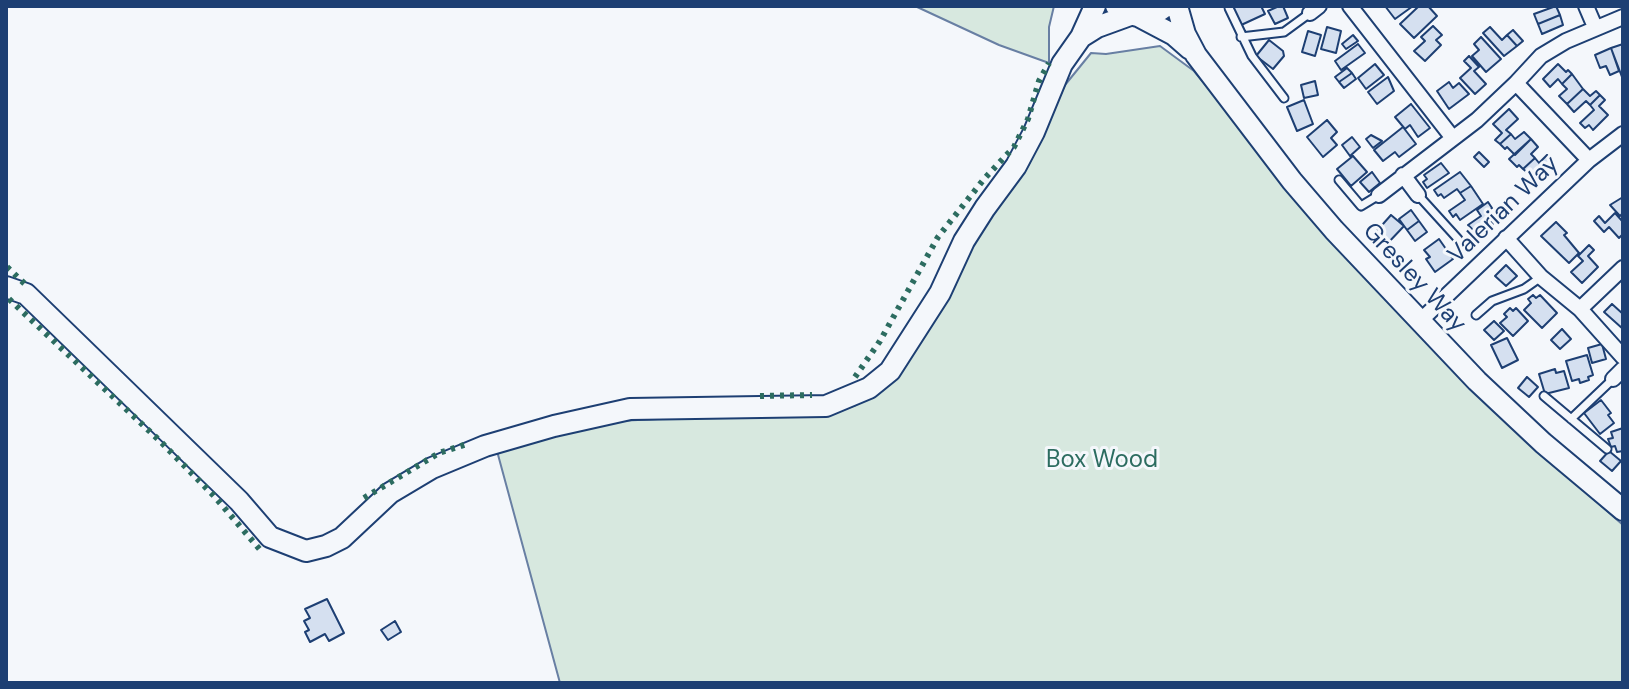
<!DOCTYPE html>
<style>
body{margin:0}
#map{position:relative;width:1629px;height:689px;overflow:hidden;background:#f4f7fb;font-family:"DM Sans",sans-serif}
canvas{display:block}
.frame{position:absolute;inset:0;border:8px solid #1d3f73;pointer-events:none}
</style>
<div id="map">
<canvas width="1629" height="689"></canvas>
<div class="frame"></div>
</div>
<script>
const g = document.querySelector('canvas').getContext('2d');
g.lineJoin = 'round';
function fillPath(path, color) {
  g.fillStyle = color;
  g.fill(path, 'evenodd');
}
function poly(rows) {
  const path = new Path2D();
  for (const r of rows) {
    path.moveTo(r[0], r[1]);
    for (let i = 2; i < r.length; i += 2) path.lineTo(r[i], r[i + 1]);
  }
  return path;
}
function trace(path, color, width, dash) {
  g.strokeStyle = color;
  g.lineWidth = width;
  g.lineCap = dash ? 'butt' : 'round';
  g.setLineDash(dash || []);
  g.stroke(path);
}
function drawText(font, color, halo, rows, align = 'center') {
  g.font = font + ' "DM Sans",sans-serif';
  g.lineWidth = 6;
  g.setLineDash([]);
  g.textBaseline = 'middle';
  g.strokeStyle = halo;
  g.fillStyle = color;
  for (const [text, x, y, turn = 0] of rows) {
    g.save();
    g.translate(x, y);
    g.rotate((+turn || 0) * Math.PI / 180);
    g.textAlign = isNaN(turn) ? turn : align;
    if (halo) g.strokeText(text, 0, 0);
    g.fillText(text, 0, 0);
    g.restore();
  }
}
const green = poly([
 [915,6,1054,6,1049,27,1049,63,999,45,915,6],
 [1160,46,1194,71,1246,134,1541,453,1623,525,1623,683,560,683,497,451,533,439,618,421,737,415,828,415,856,405,886,385,955,286,967,245,1028,166,1065,85,1091,53,1106,54,1160,46]
]);
fillPath(green, '#d7e8df');
trace(green, '#687fa3', 2);
const building = poly([
 [1233,6,1261,6,1265,14,1239,26,1230,8,1233,6],
 [1279,6,1283,6,1288,18,1275,24,1268,11,1279,6],
 [1385,6,1413,6,1395,19,1385,6],
 [1419,6,1428,6,1437,16,1414,38,1400,24,1419,6],
 [1556,6,1560,15,1538,24,1534,14,1556,6],
 [1560,15,1563,25,1542,34,1538,24,1560,15],
 [1433,26,1442,35,1436,40,1441,45,1425,61,1414,51,1425,41,1421,37,1433,26],
 [1327,27,1341,31,1336,53,1321,49,1327,27],
 [1490,27,1502,40,1507,35,1517,46,1504,56,1483,33,1490,27],
 [1513,30,1523,41,1517,46,1507,35,1513,30],
 [1308,31,1321,35,1315,56,1302,52,1308,31],
 [1353,35,1358,41,1346,49,1342,44,1353,35],
 [1481,37,1501,59,1486,72,1472,56,1479,50,1474,44,1481,37],
 [1269,40,1283,51,1284,56,1273,69,1256,56,1269,40],
 [1358,44,1365,53,1341,70,1335,61,1358,44],
 [1623,44,1623,77,1622,77,1611,48,1623,44],
 [1611,48,1619,71,1610,75,1606,66,1600,68,1595,55,1611,48],
 [1469,56,1479,67,1474,71,1486,84,1475,94,1460,78,1471,68,1464,61,1469,56],
 [1375,64,1384,75,1366,89,1358,78,1375,64],
 [1558,64,1566,72,1568,70,1572,74,1562,84,1558,79,1550,87,1543,79,1558,64],
 [1347,68,1352,73,1339,82,1335,77,1347,68],
 [1352,73,1356,79,1344,88,1339,82,1352,73],
 [1572,74,1583,89,1567,104,1559,96,1567,89,1562,84,1572,74],
 [1388,77,1394,91,1377,104,1368,92,1388,77],
 [1315,81,1318,95,1304,98,1301,85,1315,81],
 [1449,82,1453,88,1459,83,1469,94,1449,109,1437,91,1449,82],
 [1583,89,1590,96,1596,91,1600,95,1590,105,1586,101,1574,112,1567,104,1583,89],
 [1600,95,1605,100,1599,106,1608,115,1593,130,1589,125,1585,128,1580,123,1594,110,1590,105,1600,95],
 [1304,100,1313,124,1297,131,1287,107,1304,100],
 [1411,104,1430,128,1418,137,1410,125,1405,129,1395,117,1411,104],
 [1509,109,1518,119,1506,130,1511,134,1500,144,1495,140,1502,133,1493,124,1509,109],
 [1327,120,1337,132,1331,138,1337,145,1323,157,1307,137,1327,120],
 [1403,127,1416,144,1399,157,1395,152,1383,161,1374,150,1403,127],
 [1524,132,1531,139,1515,155,1507,147,1505,149,1500,144,1511,134,1515,139,1524,132],
 [1371,135,1382,141,1373,148,1366,139,1371,135],
 [1352,137,1360,147,1350,156,1342,145,1352,137],
 [1531,139,1538,147,1531,154,1535,158,1523,169,1519,165,1517,167,1509,159,1531,139],
 [1479,152,1489,162,1484,167,1474,157,1479,152],
 [1547,155,1554,163,1538,179,1531,171,1528,173,1523,169,1535,158,1539,163,1547,155],
 [1353,156,1367,172,1351,186,1337,169,1353,156],
 [1441,163,1449,173,1427,188,1423,182,1427,179,1424,175,1441,163],
 [1372,172,1380,183,1369,192,1360,182,1372,172],
 [1460,172,1471,186,1460,193,1457,189,1444,198,1441,194,1438,196,1434,190,1460,172],
 [1471,186,1483,204,1460,220,1456,214,1453,217,1449,211,1465,200,1460,193,1471,186],
 [1623,197,1623,213,1620,216,1610,205,1623,197],
 [1488,202,1492,208,1485,213,1493,224,1472,238,1468,232,1472,229,1468,225,1481,216,1477,210,1488,202],
 [1411,210,1419,221,1407,230,1399,219,1411,210],
 [1615,213,1623,222,1623,234,1619,238,1609,227,1604,232,1594,221,1599,216,1605,223,1615,213],
 [1391,215,1404,226,1387,244,1375,233,1391,215],
 [1419,221,1427,232,1415,241,1407,230,1419,221],
 [1556,222,1567,233,1564,235,1579,253,1569,263,1541,236,1556,222],
 [1439,239,1453,259,1435,272,1426,259,1430,257,1424,250,1439,239],
 [1589,245,1594,250,1588,256,1598,267,1582,283,1571,272,1583,261,1578,256,1589,245],
 [1506,265,1517,276,1506,286,1495,276,1506,265],
 [1533,295,1536,298,1540,295,1557,313,1542,328,1524,310,1531,303,1528,299,1533,295],
 [1612,304,1623,314,1623,329,1604,312,1612,304],
 [1510,308,1513,311,1516,308,1528,321,1513,336,1500,323,1507,317,1504,314,1510,308],
 [1494,321,1504,331,1494,340,1484,330,1494,321],
 [1562,329,1571,339,1560,349,1551,340,1562,329],
 [1507,338,1518,360,1502,368,1491,345,1507,338],
 [1602,344,1606,359,1592,363,1588,348,1602,344],
 [1587,355,1593,375,1588,377,1589,380,1580,383,1579,379,1572,381,1566,361,1587,355],
 [1555,369,1556,373,1564,371,1569,388,1545,394,1539,374,1555,369],
 [1527,377,1538,387,1529,397,1518,388,1527,377],
 [1601,400,1611,413,1608,415,1614,423,1600,434,1584,413,1601,400],
 [1623,428,1623,451,1617,452,1615,446,1611,447,1608,439,1613,438,1611,432,1623,428],
 [1609,451,1621,461,1612,471,1600,461,1609,451],
 [327,599,344,633,329,641,325,634,310,642,305,632,309,630,304,621,310,618,305,609,327,599],
 [395,621,401,632,388,640,381,630,395,621]
]);
fillPath(building, '#d5e0f0');
trace(building, '#1d3f73', 2);
const lane = poly([
 [1229,8,1252,56,1284,98],
 [1241,37,1284,32,1310,13],
 [1339,180,1361,206,1379,195],
 [1418,195,1458,239],
 [1476,315,1492,301,1524,289,1541,277],
 [1544,396,1607,449],
 [1571,419,1613,379]
]);
const street = poly([
 [1350,6,1452,137],
 [1586,6,1595,27],
 [1310,13,1319,6],
 [1516,83,1541,56,1566,41,1623,17],
 [1403,175,1418,195],
 [1379,195,1477,120,1516,83,1589,160],
 [1506,238,1541,277,1580,309,1623,357],
 [1580,309,1623,268],
 [1419,322,1589,160,1623,134],
 [1613,379,1623,369]
]);
const secondary = poly([
 [1116,6,1126,13,1138,16,1156,13,1166,6],
 [1177,6,1185,34,1196,55,1292,181,1334,230,1477,381,1543,443,1623,510],
 [1138,16,1174,35,1190,49],
 [1081,37,1097,27,1130,15],
 [6,287,26,294,239,501,270,537,306,551,326,546,342,538,390,493,432,468,485,446,554,426,630,409,826,406,869,388,890,371,940,293,964,241,985,208,1016,166,1034,132,1062,64,1081,37,1095,6]
]);
trace(lane, '#1d3f73', 11);
trace(street, '#1d3f73', 18);
trace(secondary, '#1d3f73', 24);
trace(lane, '#f4f7fb', 7);
trace(street, '#f4f7fb', 14);
trace(secondary, '#f4f7fb', 20);
trace(poly([
 [7,267,27,286],
 [9,299,161,442,214,496,262,552],
 [855,377,880,341,938,237,984,179,1014,147,1028,119,1039,81,1049,63],
 [760,396,812,395],
 [364,498,439,453,467,444]
]), '#2c6c60', 6, [4, 6]);
drawText('24px', '#1d3f73', '#f4f7fb', [
 ["Valerian Way",1504,210,-44],
 ["Gresley Way",1414,278,47]
]);
drawText('24px', '#2c6c60', '#f4f7fb', [
 ["Box Wood",1102,461]
]);
</script>
